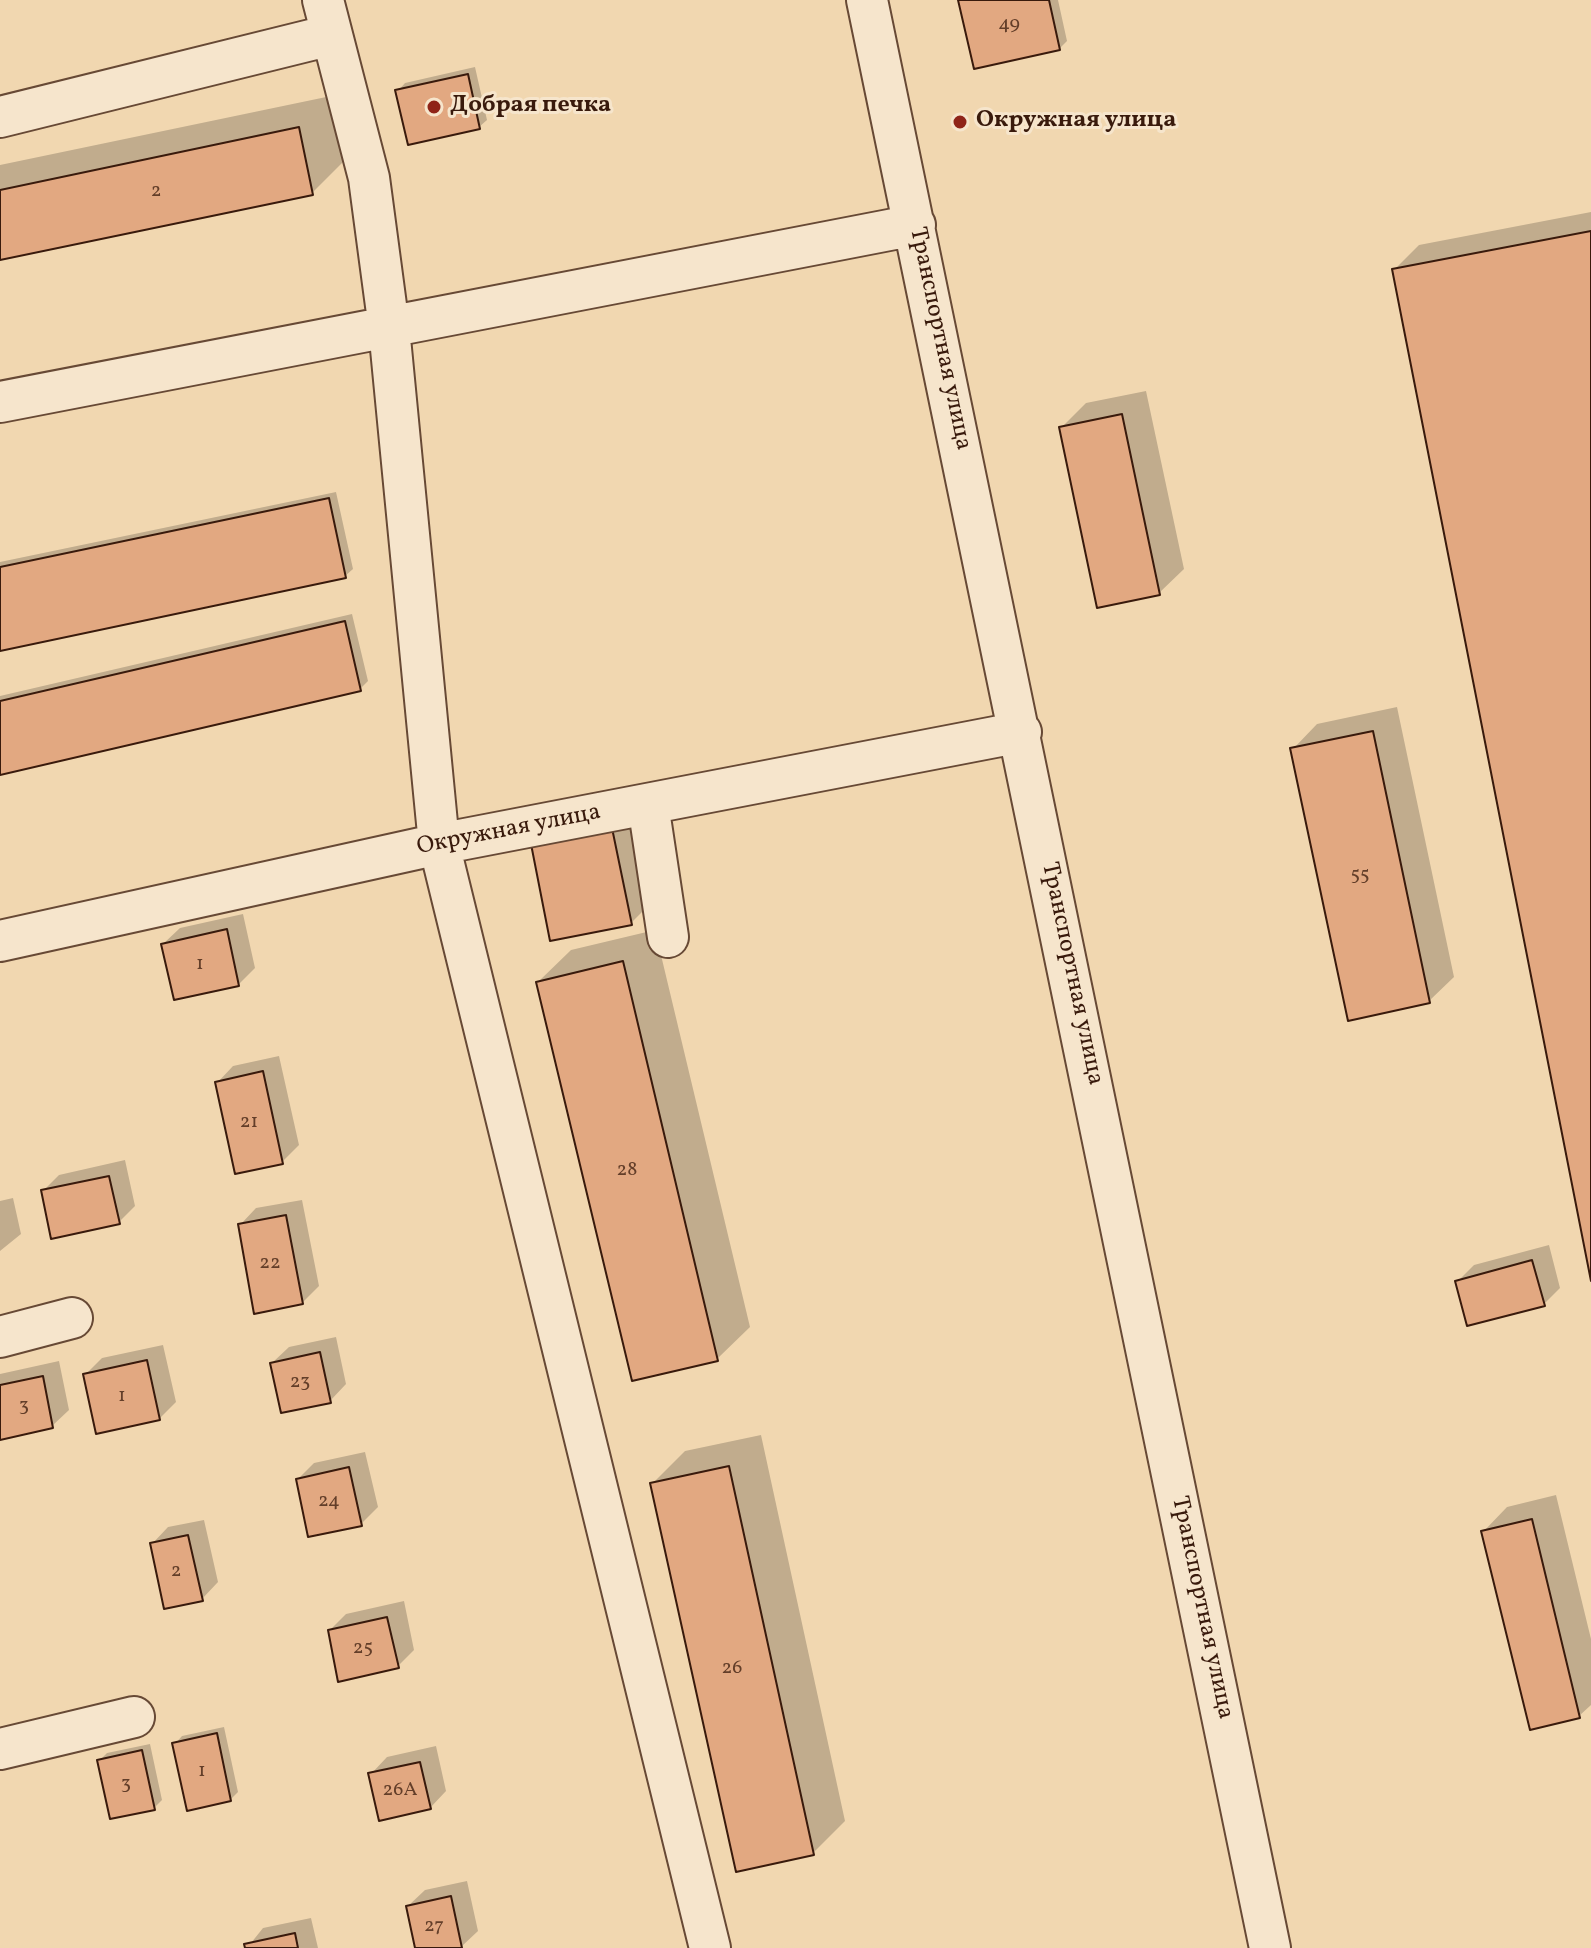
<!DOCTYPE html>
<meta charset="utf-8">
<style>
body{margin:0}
canvas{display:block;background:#f1d7b0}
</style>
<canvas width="1591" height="1948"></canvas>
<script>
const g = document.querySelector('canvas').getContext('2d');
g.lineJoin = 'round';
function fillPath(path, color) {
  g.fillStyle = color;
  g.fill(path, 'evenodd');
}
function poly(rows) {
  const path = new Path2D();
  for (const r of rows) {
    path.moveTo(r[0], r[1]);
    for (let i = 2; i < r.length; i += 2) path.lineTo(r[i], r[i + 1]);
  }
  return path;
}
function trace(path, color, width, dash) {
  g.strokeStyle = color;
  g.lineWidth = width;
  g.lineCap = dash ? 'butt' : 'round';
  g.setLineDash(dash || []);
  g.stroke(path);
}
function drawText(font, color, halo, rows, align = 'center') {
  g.font = font + ' Vollkorn,serif';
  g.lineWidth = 6;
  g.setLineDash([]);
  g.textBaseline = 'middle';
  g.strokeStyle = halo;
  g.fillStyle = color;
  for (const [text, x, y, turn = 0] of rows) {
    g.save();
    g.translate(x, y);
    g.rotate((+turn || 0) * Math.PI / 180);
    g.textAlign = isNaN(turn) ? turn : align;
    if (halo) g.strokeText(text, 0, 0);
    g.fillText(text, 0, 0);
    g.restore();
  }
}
fillPath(poly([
 [960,0,1058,0,1067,41,1059,49],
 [475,67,487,120,479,127,398,91,405,83],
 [331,96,344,161,312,193,0,258,0,165],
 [1591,212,1591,1271,1394,270,1419,245],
 [1146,391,1184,569,1159,593,1061,428,1086,403],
 [336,492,353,569,345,576,0,649,0,562],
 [352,614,368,681,360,689,0,773,0,696],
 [1397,707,1454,977,1429,1001,1293,749,1317,724],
 [637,804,656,898,631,923,534,845],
 [243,914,255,968,238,985,163,944,180,928],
 [655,930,750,1327,717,1359,538,982,571,950],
 [279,1056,299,1145,282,1162,217,1083,233,1066],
 [125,1160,135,1206,119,1222,43,1191,59,1175],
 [13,1198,21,1234,0,1251,0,1201],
 [302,1200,319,1286,302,1303,240,1225,256,1208],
 [1549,1245,1560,1288,1544,1304,1458,1281,1474,1265],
 [336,1337,346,1384,330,1401,272,1363,289,1347],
 [163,1345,176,1402,159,1419,85,1375,102,1358],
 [59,1361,69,1410,52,1426,0,1438,0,1374],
 [761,1435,845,1821,813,1853,653,1483,685,1451],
 [365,1452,378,1507,361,1524,298,1479,314,1463],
 [1556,1495,1591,1639,1591,1705,1579,1716,1483,1532,1507,1507],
 [204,1520,218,1582,202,1599,152,1544,168,1527],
 [404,1601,414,1650,398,1666,330,1630,346,1614],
 [224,1727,238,1792,230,1800,175,1744,182,1736],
 [150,1744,162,1800,154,1808,100,1760,107,1753],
 [436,1746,446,1791,430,1808,371,1774,387,1757],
 [467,1881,478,1931,461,1947,418,1948,408,1906,425,1890],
 [311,1918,318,1948,247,1948,263,1928]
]), '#0003');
const building = poly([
 [958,0,1049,0,1060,50,974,69,958,0],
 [468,74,480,129,408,145,395,90,468,74],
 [299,127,313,195,0,260,0,190,299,127],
 [1591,231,1591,1281,1392,269,1591,231],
 [1122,414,1160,595,1097,608,1059,427,1122,414],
 [329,498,346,578,0,651,0,567,329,498],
 [345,621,361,691,0,775,0,701,345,621],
 [1373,731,1430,1003,1348,1021,1290,748,1373,731],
 [612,828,632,925,550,941,531,844,612,828],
 [227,929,239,986,174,1000,161,944,227,929],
 [623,961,718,1361,632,1381,536,982,623,961],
 [263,1071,283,1164,235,1174,215,1082,263,1071],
 [109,1176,120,1224,51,1239,41,1190,109,1176],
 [286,1215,303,1304,254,1314,238,1224,286,1215],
 [1532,1260,1545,1306,1467,1326,1455,1281,1532,1260],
 [320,1352,331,1403,281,1413,270,1363,320,1352],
 [147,1360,160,1420,96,1434,83,1374,147,1360],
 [43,1376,53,1428,0,1440,0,1385,43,1376],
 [729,1466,814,1855,736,1872,650,1483,729,1466],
 [349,1467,362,1526,308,1537,296,1479,349,1467],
 [1532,1519,1580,1718,1530,1730,1481,1531,1532,1519],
 [188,1535,203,1601,164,1609,150,1543,188,1535],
 [387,1617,399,1668,338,1682,328,1630,387,1617],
 [217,1733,231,1801,187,1811,172,1743,217,1733],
 [142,1750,155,1810,110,1819,97,1760,142,1750],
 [420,1762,431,1809,379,1821,368,1773,420,1762],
 [451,1896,462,1948,415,1948,406,1906,451,1896],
 [295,1933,298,1948,245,1948,244,1944,295,1933]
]);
fillPath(building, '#e2a881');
trace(building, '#391a0c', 2);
const minor = poly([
 [323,0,369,178,389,328,439,844,710,1948],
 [867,0,1270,1948],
 [0,117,331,35],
 [0,402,915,225],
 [648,804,668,937],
 [0,941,439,844,1021,732],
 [0,1337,72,1318],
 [0,1749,134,1717]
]);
trace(minor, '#674935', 44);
trace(minor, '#f6e5cc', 40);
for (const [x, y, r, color] of [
 [434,107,8,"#8f2418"],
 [960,122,8,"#8f2418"]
]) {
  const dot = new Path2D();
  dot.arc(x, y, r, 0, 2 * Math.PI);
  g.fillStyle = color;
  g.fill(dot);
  trace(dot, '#f6e5cc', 3);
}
drawText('20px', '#633e29', null, [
 ["49",1009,25],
 ["2",156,192],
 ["55",1360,876],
 ["1",200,965],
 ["21",249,1123],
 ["28",627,1171],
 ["22",270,1264],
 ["23",300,1383],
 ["1",122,1397],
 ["3",24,1407],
 ["24",329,1502],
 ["2",176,1572],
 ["25",363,1649],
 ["26",732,1669],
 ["1",202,1772],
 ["3",126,1785],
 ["26А",400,1791],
 ["27",434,1927]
]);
drawText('bold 24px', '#391a0c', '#f6e5cc', [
 ["Добрая печка",450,107],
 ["Окружная улица",976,122]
], 'left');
drawText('24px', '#391a0c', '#f6e5cc', [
 ["Транспортная улица",939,339,78],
 ["Окружная улица",509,831,-11],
 ["Транспортная улица",1071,974,78],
 ["Транспортная улица",1201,1608,78]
]);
</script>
